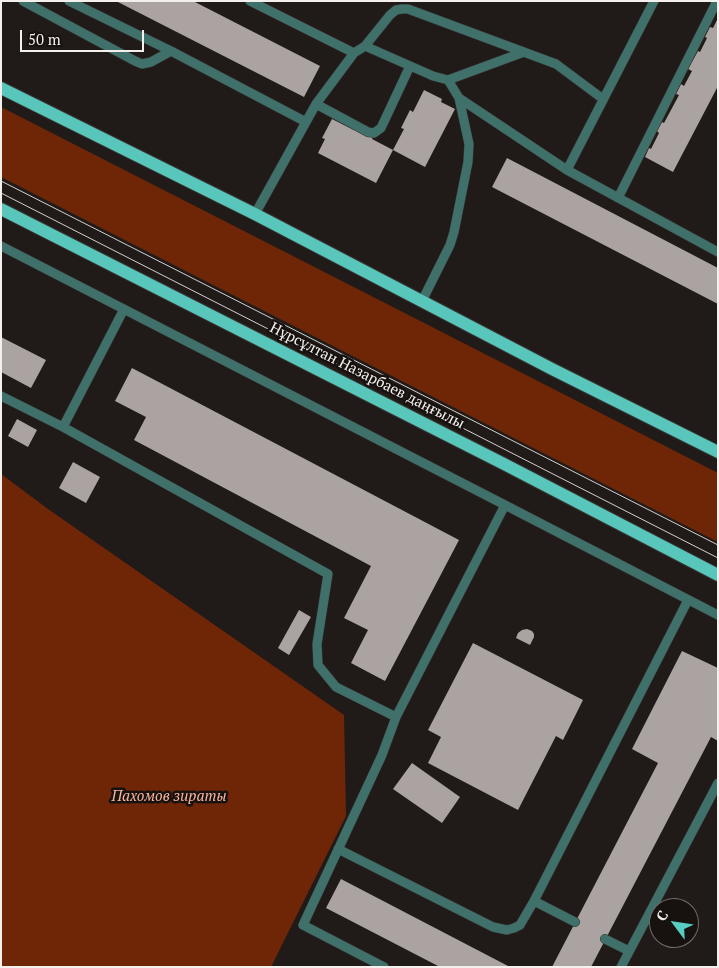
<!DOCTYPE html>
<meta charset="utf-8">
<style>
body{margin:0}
#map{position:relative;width:719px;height:968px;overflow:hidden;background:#201b19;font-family:"PT Serif",serif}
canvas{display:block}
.frame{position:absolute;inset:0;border:2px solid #f4f0ee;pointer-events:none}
.north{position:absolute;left:649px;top:898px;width:50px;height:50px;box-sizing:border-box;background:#171210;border:1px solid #6f6b69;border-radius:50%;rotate:301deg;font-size:14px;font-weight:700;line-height:20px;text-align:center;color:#f4f0ee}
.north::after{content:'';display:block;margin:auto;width:18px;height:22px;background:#57cec1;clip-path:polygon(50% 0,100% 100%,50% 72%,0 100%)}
.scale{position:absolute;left:20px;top:30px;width:124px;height:22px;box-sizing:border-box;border:2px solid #f4f0ee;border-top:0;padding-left:6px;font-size:15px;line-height:18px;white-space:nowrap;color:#f4f0ee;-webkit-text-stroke:4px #171210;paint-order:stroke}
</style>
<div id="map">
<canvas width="719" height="968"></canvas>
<div class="frame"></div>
<div class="north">С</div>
<div class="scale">50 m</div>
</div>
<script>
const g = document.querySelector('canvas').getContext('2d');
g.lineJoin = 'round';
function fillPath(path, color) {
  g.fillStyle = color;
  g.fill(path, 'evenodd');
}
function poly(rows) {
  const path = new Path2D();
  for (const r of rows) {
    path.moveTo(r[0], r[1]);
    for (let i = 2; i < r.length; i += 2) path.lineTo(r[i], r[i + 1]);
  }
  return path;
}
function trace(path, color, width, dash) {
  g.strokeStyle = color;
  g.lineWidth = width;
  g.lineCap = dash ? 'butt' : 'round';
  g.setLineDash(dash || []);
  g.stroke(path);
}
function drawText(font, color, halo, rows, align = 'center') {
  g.font = font + ' "PT Serif",serif';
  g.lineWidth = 5;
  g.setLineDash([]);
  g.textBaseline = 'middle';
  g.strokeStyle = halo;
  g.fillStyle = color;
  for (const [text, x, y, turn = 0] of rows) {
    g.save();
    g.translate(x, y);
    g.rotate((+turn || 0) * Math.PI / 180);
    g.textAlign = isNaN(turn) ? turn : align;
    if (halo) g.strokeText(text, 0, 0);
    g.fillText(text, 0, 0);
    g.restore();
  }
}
fillPath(poly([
 [1,107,718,473,718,542,1,177],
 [1,474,48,509,344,715,346,816,271,967,1,967]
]), '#6f2607');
fillPath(poly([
 [116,1,193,1,320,66,304,97],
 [718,18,718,86,673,172,645,157,649,148,651,149,659,133,657,131,662,122,664,123,679,95,676,94,681,84,684,86,692,71,688,69,698,51,700,52,707,38,705,37,710,27,713,28],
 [424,90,442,99,441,102,455,109,425,167,393,150,404,129,401,128,410,110,413,112],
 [332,119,354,130,355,128,373,137,372,139,393,150,376,183,318,153,325,139,322,138],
 [507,158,718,268,718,304,492,187],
 [1,337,46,360,31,388,1,372],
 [132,368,459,540,385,681,351,663,368,630,344,618,371,566,134,440,146,417,115,401],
 [17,419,37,430,28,447,8,436],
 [73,462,100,477,86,503,59,488],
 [299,610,311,617,289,655,278,648],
 [527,629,532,631,534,634,534,637,530,645,516,638,518,633,522,630],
 [473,643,583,700,563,740,556,736,518,810,428,763,441,737,428,730],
 [682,651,718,668,718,741,711,737,591,967,552,967,658,763,632,749],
 [412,763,460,797,442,823,393,789],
 [341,879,510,967,440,967,326,908]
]), '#aaa3a1');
const lane = poly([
 [23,1,135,61,142,64,151,62,171,51],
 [69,1,171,51,306,122],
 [250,1,354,53],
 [365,46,390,15,396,10,402,9,408,9,556,64,603,99],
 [459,98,567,170,718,252],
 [316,104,354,53,365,46,433,76,448,80,524,52],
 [567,170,654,1],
 [618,198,717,1],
 [255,214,316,104,368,132,374,133,381,128,410,66],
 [1,246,505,505,718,615],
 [422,301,450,245,454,232,468,162,469,144,459,98,448,80],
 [1,396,63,427,328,574,317,644,318,665,336,687,396,717],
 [63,427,124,309],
 [338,849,493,927,507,930,514,928,520,925,534,901,688,600],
 [534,901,575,922],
 [605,939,629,951],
 [384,967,303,925,382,755,396,717,505,505],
 [621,967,718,783]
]);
const primary = poly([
 [1,88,255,214,552,369,718,452],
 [1,209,504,464,718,575]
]);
trace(lane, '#393533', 10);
trace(primary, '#393533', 14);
trace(lane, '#3f706a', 9);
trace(primary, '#58c6ba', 12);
trace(poly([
 [1,181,718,545],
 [1,193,718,558]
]), '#d5d0ce', 1);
drawText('15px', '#f4f0ee', '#171210', [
 ["Нұрсұлтан Назарбаев даңғылы",367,376,27]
]);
drawText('italic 15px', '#fcb59c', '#171210', [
 ["Пахомов зираты",169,797]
]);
</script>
